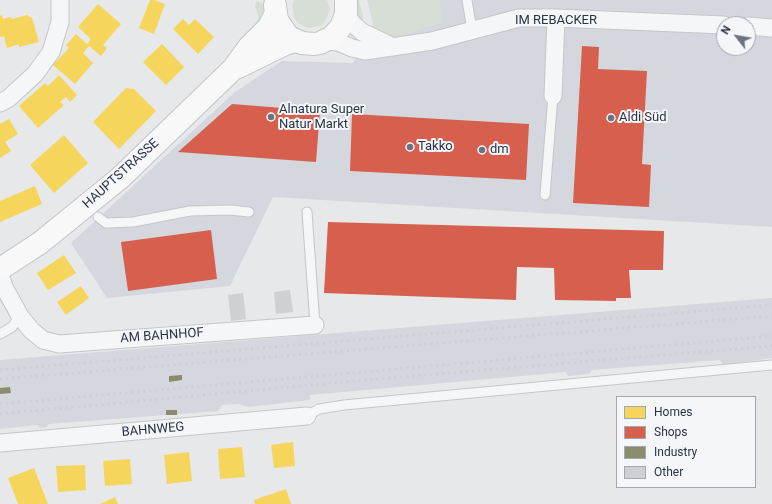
<!DOCTYPE html>
<meta charset="utf-8">
<style>
body{margin:0}
#map{position:relative;width:772px;height:504px;overflow:hidden;background:#e6e8ea;font-family:Roboto,sans-serif}
canvas{display:block}
.legend{position:absolute;left:616px;top:396px;width:140px;height:92px;box-sizing:border-box;background:#f4f6f9;border:1px solid #a4a8b1;margin:0;padding:5px 7px;list-style:none;font-size:12px;color:#2b3445}
.legend li{display:flex;align-items:center;gap:8px;height:20px}
.legend b{width:20px;border:1px solid #a4a8b1}
.north{position:absolute;left:716px;top:16px;width:40px;height:40px;box-sizing:border-box;background:#f4f6f9;border:1px solid #a4a8b1;border-radius:50%;rotate:301deg;font-size:11px;font-weight:700;line-height:16px;text-align:center;color:#2b3445}
.north::after{content:'';display:block;margin:auto;width:14px;height:18px;background:#6c737f;clip-path:polygon(50% 0,100% 100%,50% 72%,0 100%)}
</style>
<div id="map">
<canvas width="772" height="504"></canvas>
<ul class="legend">
<li><b style="height:11px;background:#f6d55c"></b>Homes</li>
<li><b style="height:11px;background:#d6604d"></b>Shops</li>
<li><b style="height:11px;background:#8c8c6e"></b>Industry</li>
<li><b style="height:11px;background:#ced0d3"></b>Other</li>
</ul>
<div class="north">N</div>
</div>
<script>
const g = document.querySelector('canvas').getContext('2d');
g.lineJoin = 'round';
function fillPath(path, color) {
  g.fillStyle = color;
  g.fill(path, 'evenodd');
}
function poly(rows) {
  const path = new Path2D();
  for (const r of rows) {
    path.moveTo(r[0], r[1]);
    for (let i = 2; i < r.length; i += 2) path.lineTo(r[i], r[i + 1]);
  }
  return path;
}
function trace(path, color, width, dash) {
  g.strokeStyle = color;
  g.lineWidth = width;
  g.lineCap = dash ? 'butt' : 'round';
  g.setLineDash(dash || []);
  g.stroke(path);
}
function drawText(font, color, halo, rows, align = 'center') {
  g.font = font + ' Roboto,sans-serif';
  g.lineWidth = 4;
  g.setLineDash([]);
  g.textBaseline = 'middle';
  g.strokeStyle = halo;
  g.fillStyle = color;
  for (const [text, x, y, turn = 0] of rows) {
    g.save();
    g.translate(x, y);
    g.rotate((+turn || 0) * Math.PI / 180);
    g.textAlign = isNaN(turn) ? turn : align;
    if (halo) g.strokeText(text, 0, 0);
    g.fillText(text, 0, 0);
    g.restore();
  }
}
fillPath(poly([
 [369,0,772,0,772,227,273,197,230,286,107,298,71,243,235,92,282,61,353,63,372,28,374,20],
 [724,24,748,24,748,48,724,48],
 [772,298,772,358,724,365,720,360,592,370,589,374,568,376,566,372,310,395,310,400,248,407,239,404,222,405,218,411,49,424,46,427,40,428,37,425,0,429,0,360]
]), '#d4d7dd');
fillPath(poly([
 [294,0,327,0,330,9,326,20,322,25,316,27,309,28,303,26,298,23,294,18,292,5],
 [354,0,359,0,363,17,363,24,355,13],
 [367,0,440,0,441,23,399,36,375,32],
 [256,1,261,3,265,7,265,15,257,27,258,16,255,6]
]), '#d6ded6');
fillPath(poly([
 [150,0,154,0,165,4,154,34,139,28],
 [98,4,121,24,103,45,107,48,101,56,89,46,83,53,93,63,75,84,53,65,69,48,66,45,76,34,87,44,91,39,78,27],
 [2,15,3,19,10,17,12,19,27,15,32,18,39,42,19,47,19,44,7,48,4,36,0,37,0,16],
 [183,19,189,25,195,19,214,37,198,54,173,29],
 [162,44,184,67,166,85,143,62],
 [59,75,77,95,70,102,66,97,60,102,64,105,38,128,19,106,45,83,48,86],
 [126,88,134,89,156,111,119,149,93,122],
 [9,119,18,134,5,142,11,151,0,158,0,124],
 [64,135,88,163,54,193,30,165],
 [35,186,42,204,0,222,0,201],
 [64,255,76,273,48,290,37,273],
 [81,286,89,298,66,315,57,302],
 [293,442,295,466,274,468,271,445],
 [242,447,245,477,220,479,218,449],
 [189,452,192,481,167,484,164,455],
 [130,459,132,484,105,486,103,461],
 [85,465,86,490,58,492,56,466],
 [34,468,48,504,18,504,8,478],
 [286,489,291,504,255,504,254,500],
 [115,497,118,504,100,504]
]), '#f6d55c');
fillPath(poly([
 [582,46,599,47,598,69,647,71,642,164,651,165,649,207,573,203],
 [232,104,320,111,316,162,178,152],
 [352,114,529,124,526,180,350,171],
 [328,222,664,231,663,270,629,270,631,298,616,298,616,301,555,300,554,268,517,267,516,300,324,293],
 [211,230,217,279,128,291,121,242]
]), '#d6604d');
fillPath(poly([
 [182,375,182,380,169,382,169,376],
 [10,387,11,393,0,394,0,388],
 [166,410,177,410,177,415,166,415]
]), '#8c8c6e');
fillPath(poly([
 [290,290,293,312,276,314,274,292],
 [243,293,246,319,231,321,228,295]
]), '#ced0d3');
const service = poly([
 [467,0,472,30],
 [545,195,553,96],
 [307,212,315,325],
 [98,217,106,223,133,222,190,211,230,210,249,212],
 [0,334,12,327,20,316],
 [307,416,319,409,344,405,772,365]
]);
const minor = poly([
 [346,14,353,24,362,32,391,46],
 [748,26,772,28],
 [325,41,338,42,352,48,365,51,432,41,519,18,556,18,724,25],
 [553,96,556,18],
 [0,103,9,98,35,74,51,52,60,22,60,0],
 [0,274,4,287,20,316,31,330,43,340,59,344,315,325],
 [0,443,307,416]
]);
const primary = poly([
 [275,5,277,20,287,35,291,38,302,43,314,44,320,43,332,37,341,27,346,14,346,0],
 [238,67,285,44,296,41],
 [0,269,40,243,120,178,233,69,249,47,269,27,275,15]
]);
trace(service, '#c4c6c8', 11);
trace(minor, '#c4c6c8', 19);
trace(primary, '#c2c5c8', 24);
trace(service, '#f5f6f7', 9);
trace(minor, '#f5f6f7', 17);
trace(primary, '#f8f8f8', 22);
trace(poly([
 [0,370,772,305],
 [0,379,772,316],
 [0,404,772,336],
 [0,414,375,379,772,346]
]), '#cecfd2', 3, [2, 4]);
for (const [x, y, r, color] of [
 [271,117,4,"#6c737f"],
 [611,118,4,"#6c737f"],
 [410,147,4,"#6c737f"],
 [482,150,4,"#6c737f"]
]) {
  const dot = new Path2D();
  dot.arc(x, y, r, 0, 2 * Math.PI);
  g.fillStyle = color;
  g.fill(dot);
  trace(dot, '#f4f6f9', 1.5);
}
drawText('13px', '#2b3445', '#f4f6f9', [
 ["IM REBACKER",556,21],
 ["HAUPTSTRASSE",121,174,-42],
 ["AM BAHNHOF",162,336,-4],
 ["BAHNWEG",153,430,-5]
]);
drawText('13px', '#2b3445', '#f4f6f9', [
 ["Alnatura Super",279,110],
 ["Natur Markt",279,125],
 ["Aldi Süd",619,118],
 ["Takko",418,147],
 ["dm",490,150]
], 'left');
</script>
